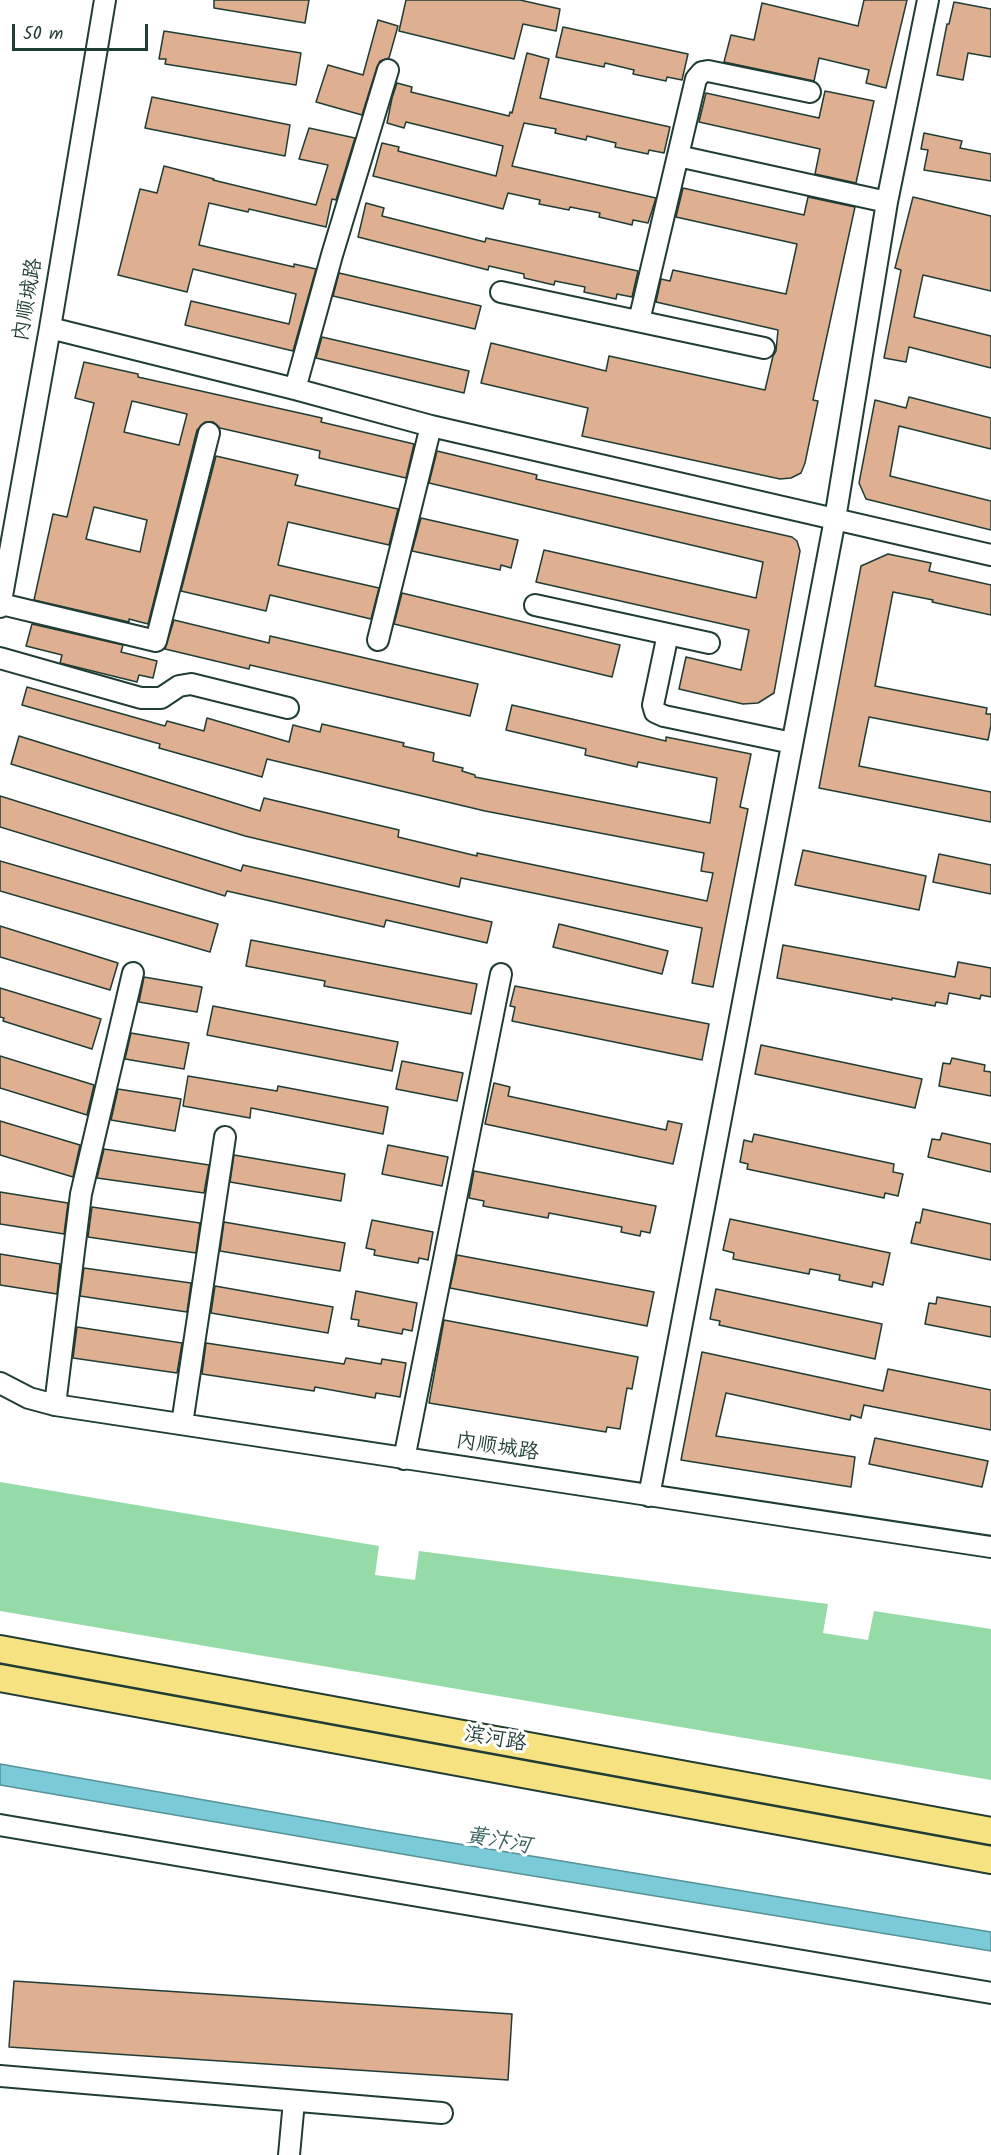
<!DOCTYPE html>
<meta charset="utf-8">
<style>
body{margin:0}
#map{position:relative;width:991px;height:2155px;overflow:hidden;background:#fff;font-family:Kalam,sans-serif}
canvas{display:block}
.scale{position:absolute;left:12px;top:24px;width:136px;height:27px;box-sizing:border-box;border:3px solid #1f3d34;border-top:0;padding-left:8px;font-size:18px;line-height:21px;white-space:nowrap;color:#1f3d34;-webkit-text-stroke:4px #fff;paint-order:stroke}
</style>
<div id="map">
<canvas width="991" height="2155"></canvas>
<div class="scale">50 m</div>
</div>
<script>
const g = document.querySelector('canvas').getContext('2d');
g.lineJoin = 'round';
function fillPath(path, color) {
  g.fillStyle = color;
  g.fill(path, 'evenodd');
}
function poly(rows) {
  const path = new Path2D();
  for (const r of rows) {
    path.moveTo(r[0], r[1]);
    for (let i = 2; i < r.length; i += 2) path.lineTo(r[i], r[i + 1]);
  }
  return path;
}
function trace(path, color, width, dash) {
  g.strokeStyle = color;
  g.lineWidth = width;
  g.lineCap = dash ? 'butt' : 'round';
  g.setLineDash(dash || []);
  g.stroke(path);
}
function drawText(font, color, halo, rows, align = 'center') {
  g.font = font + ' Kalam,"LXGW WenKai TC",sans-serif';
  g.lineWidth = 6;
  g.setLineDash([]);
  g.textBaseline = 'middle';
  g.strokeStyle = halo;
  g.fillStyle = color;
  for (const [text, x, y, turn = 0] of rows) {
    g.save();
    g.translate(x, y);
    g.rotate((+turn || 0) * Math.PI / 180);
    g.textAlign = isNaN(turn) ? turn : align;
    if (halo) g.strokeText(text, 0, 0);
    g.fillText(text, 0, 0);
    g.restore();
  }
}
fillPath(poly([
 [0,1482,379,1546,375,1575,415,1580,419,1551,828,1604,823,1633,868,1640,874,1611,991,1629,991,1780,0,1611]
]), '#95dba8');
const water = poly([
 [0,1764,380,1831,991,1932,991,1951,466,1865,0,1785,0,1764]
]);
fillPath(water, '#7bcad8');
trace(water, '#569296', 1.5);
const building = poly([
 [214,0,309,0,305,23,214,8,214,0],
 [406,0,520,0,560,9,556,31,523,24,514,59,399,31,406,0],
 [864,0,907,0,886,88,866,83,869,70,819,58,814,81,724,62,731,35,754,40,762,3,858,26,864,0],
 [954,2,991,9,991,57,968,53,963,80,937,75,947,24,949,24,954,2],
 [378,20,398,26,389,58,380,61,377,67,362,115,316,102,328,65,363,75,378,20],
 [563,27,688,54,682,80,667,77,666,81,633,74,634,70,605,63,604,67,556,57,563,27],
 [164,31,301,53,296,85,165,64,166,59,159,59,164,31],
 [527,53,549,59,540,98,670,127,664,153,649,150,648,154,615,147,616,143,587,136,586,140,555,133,556,129,524,123,512,166,656,198,648,223,633,220,632,225,599,217,600,213,570,207,569,210,539,204,540,200,508,193,503,209,373,176,382,143,399,147,398,151,496,176,503,146,406,122,404,128,387,123,392,98,397,83,412,87,411,92,509,116,510,112,512,113,527,53],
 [825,91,874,101,856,183,815,174,820,149,699,122,706,93,819,118,825,91],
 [152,97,290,125,285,156,145,128,152,97],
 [309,128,355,138,336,200,332,199,326,227,249,209,248,212,209,203,199,245,294,267,294,264,316,269,293,351,185,325,191,301,289,324,296,294,193,269,187,292,118,275,140,189,157,193,164,166,214,179,213,180,316,205,328,165,299,159,309,128],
 [924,133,962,141,960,148,991,154,991,181,924,170,928,150,921,149,924,133],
 [683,188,804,215,808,197,855,207,813,400,818,401,805,463,801,473,791,478,780,479,582,436,588,408,481,383,491,343,606,371,609,356,765,390,773,356,776,351,778,330,656,302,661,279,670,281,673,270,786,294,797,244,676,217,683,188],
 [913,197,991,216,991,291,923,275,914,317,991,336,991,368,909,347,906,362,884,358,901,270,895,268,913,197],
 [366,203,384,208,382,216,485,242,486,238,638,271,632,297,617,294,616,299,584,292,585,287,555,281,554,285,524,278,524,274,489,266,488,270,358,237,366,203],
 [339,273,481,306,475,329,333,296,339,273],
 [322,337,469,371,464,393,316,358,322,337],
 [84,362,138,374,138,377,322,418,321,422,414,444,406,478,319,458,320,451,220,428,213,422,205,422,197,430,148,624,129,619,129,622,34,600,53,514,67,517,94,403,75,398,84,362],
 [132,401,187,414,179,445,124,432,132,401],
 [94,507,147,520,140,552,86,539,94,507],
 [909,397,991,418,991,449,899,426,890,476,991,501,991,530,866,499,859,483,875,400,906,408,909,397],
 [437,451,537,475,536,479,792,537,797,541,800,551,774,693,758,703,743,704,679,689,686,657,741,670,749,630,536,582,544,550,756,598,763,562,429,483,437,451],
 [216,456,298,475,295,485,398,509,389,545,288,522,278,565,379,588,371,619,270,595,266,611,181,591,216,456],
 [421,518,518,540,511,568,501,565,500,570,412,551,421,518],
 [888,554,931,563,929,571,991,585,991,615,932,602,933,600,893,592,875,686,987,708,986,714,991,714,991,725,988,740,869,717,859,766,991,792,991,822,819,788,861,566,888,554],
 [402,593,620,645,612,677,394,624,402,593],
 [174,620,269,643,270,636,478,684,470,716,250,665,249,669,165,649,174,620],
 [32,624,123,645,121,652,157,661,153,678,139,675,137,682,60,663,62,655,26,646,32,624],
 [27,687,165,726,167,721,204,731,207,718,289,742,293,725,320,732,322,724,404,743,403,746,434,753,433,761,463,768,462,771,475,775,475,777,710,823,717,778,638,762,637,767,585,755,586,749,506,730,512,705,666,741,666,737,751,754,740,807,748,809,713,987,692,983,702,928,461,878,459,887,245,836,11,764,19,736,260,811,264,798,399,830,398,837,477,856,477,853,707,901,713,873,701,871,704,853,485,811,267,759,262,777,159,748,160,744,22,705,27,687],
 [0,796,241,871,243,865,492,922,487,943,386,920,384,927,227,891,225,896,0,827,0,796],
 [803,850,926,876,919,910,795,885,803,850],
 [939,854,991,865,991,894,933,882,939,854],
 [0,861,218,924,210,952,0,891,0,861],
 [559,924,668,951,662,974,553,947,559,924],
 [0,926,118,963,110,990,0,957,0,926],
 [251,940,477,984,471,1014,324,986,325,981,246,966,251,940],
 [783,945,955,977,958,962,991,968,991,997,981,995,980,999,949,993,947,1004,936,1002,935,1006,892,998,892,1000,777,978,783,945],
 [144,977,202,987,197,1012,139,1002,144,977],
 [515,986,709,1024,702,1060,512,1021,515,1007,510,1006,515,986],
 [0,988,101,1019,92,1049,3,1021,4,1018,0,1017,0,988],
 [213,1006,398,1042,392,1071,207,1035,213,1006],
 [131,1033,189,1043,184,1069,125,1059,131,1033],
 [761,1045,922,1079,915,1108,755,1074,761,1045],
 [0,1056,94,1085,87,1115,0,1088,0,1056],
 [952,1058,985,1065,984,1071,991,1072,991,1096,939,1086,943,1063,950,1064,952,1058],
 [402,1061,463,1073,457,1101,396,1089,402,1061],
 [188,1076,277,1091,278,1086,388,1107,383,1134,251,1108,250,1118,183,1106,188,1076],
 [494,1083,510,1087,508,1096,666,1130,668,1121,682,1124,673,1164,485,1124,494,1083],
 [118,1089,181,1099,175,1131,111,1120,118,1089],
 [0,1121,80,1145,73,1177,0,1155,0,1121],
 [942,1133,991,1144,991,1172,928,1157,932,1139,940,1140,942,1133],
 [754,1134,894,1164,893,1172,903,1174,898,1196,885,1193,884,1198,747,1169,748,1164,740,1162,744,1140,752,1142,754,1134],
 [388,1145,448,1157,442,1186,382,1174,388,1145],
 [104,1149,209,1165,204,1193,97,1178,104,1149],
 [234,1155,345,1174,341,1201,230,1182,234,1155],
 [474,1171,656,1206,650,1233,641,1231,640,1236,621,1232,622,1227,549,1213,548,1218,483,1206,484,1201,469,1198,474,1171],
 [0,1192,68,1203,64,1234,0,1224,0,1192],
 [92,1207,200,1223,196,1253,88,1237,92,1207],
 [923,1209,991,1224,991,1260,911,1243,916,1222,920,1223,923,1209],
 [730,1219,890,1253,883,1285,873,1282,872,1287,839,1280,840,1275,810,1269,809,1274,733,1259,734,1253,723,1250,730,1219],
 [372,1220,433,1232,428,1260,419,1258,418,1263,374,1255,375,1250,366,1248,372,1220],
 [224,1222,345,1243,340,1271,220,1251,224,1222],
 [0,1254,60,1264,57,1294,0,1285,0,1254],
 [457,1255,654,1292,647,1326,450,1288,457,1255],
 [84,1268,191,1283,187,1312,80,1296,84,1268],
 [215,1286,333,1307,328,1333,211,1313,215,1286],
 [716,1289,882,1324,875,1359,719,1325,720,1321,710,1319,716,1289],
 [356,1291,417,1303,412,1331,403,1329,402,1334,358,1326,359,1320,351,1319,356,1291],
 [937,1297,991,1307,991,1337,925,1324,929,1303,936,1304,937,1297],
 [444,1320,638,1357,632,1389,627,1388,620,1429,607,1427,606,1432,429,1403,444,1320],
 [77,1327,182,1343,177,1373,73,1358,77,1327],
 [206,1343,344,1364,346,1358,381,1364,382,1359,406,1363,400,1397,376,1393,375,1398,315,1387,314,1391,202,1374,206,1343],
 [702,1352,883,1391,888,1369,991,1390,991,1430,864,1405,861,1418,851,1415,850,1420,726,1393,716,1436,855,1457,851,1487,681,1460,702,1352],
 [875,1438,988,1461,982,1487,869,1464,875,1438],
 [14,1981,512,2014,508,2080,9,2047,14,1981]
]);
fillPath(building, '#deaf90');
trace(building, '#1f3d34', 1.5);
const minor = poly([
 [678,156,887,202],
 [501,292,764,348],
 [639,321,696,79,702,72,708,71,810,92],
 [50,328,295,389,431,426,991,555],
 [295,389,332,255,388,70],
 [1,604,156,641,209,433],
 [535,605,709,643],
 [0,607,50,328,105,0],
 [668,634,653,705,655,712,664,716,792,743],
 [378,640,431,426],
 [0,658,141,698,161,698,179,686,191,684,288,708],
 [0,1383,29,1398,55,1405,991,1547],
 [55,1405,81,1194,133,973],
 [182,1424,225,1137],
 [404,1459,501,974],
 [649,1496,835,519,887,202,928,0],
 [0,1825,991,1993],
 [0,2076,442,2113],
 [289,2155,294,2101]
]);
const major = poly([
 [0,1649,991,1831],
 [0,1678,991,1860]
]);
trace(minor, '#1f3d34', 24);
trace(major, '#1f3d34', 30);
trace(minor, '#fff', 20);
trace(major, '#f7e281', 26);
drawText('21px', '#1f3d34', '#fff', [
 ["内顺城路",30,300,-80],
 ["内顺城路",497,1449,9],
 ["滨河路",495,1741,10]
]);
drawText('italic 22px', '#36605d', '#fff', [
 ["黄汴河",498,1843,10]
]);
</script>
